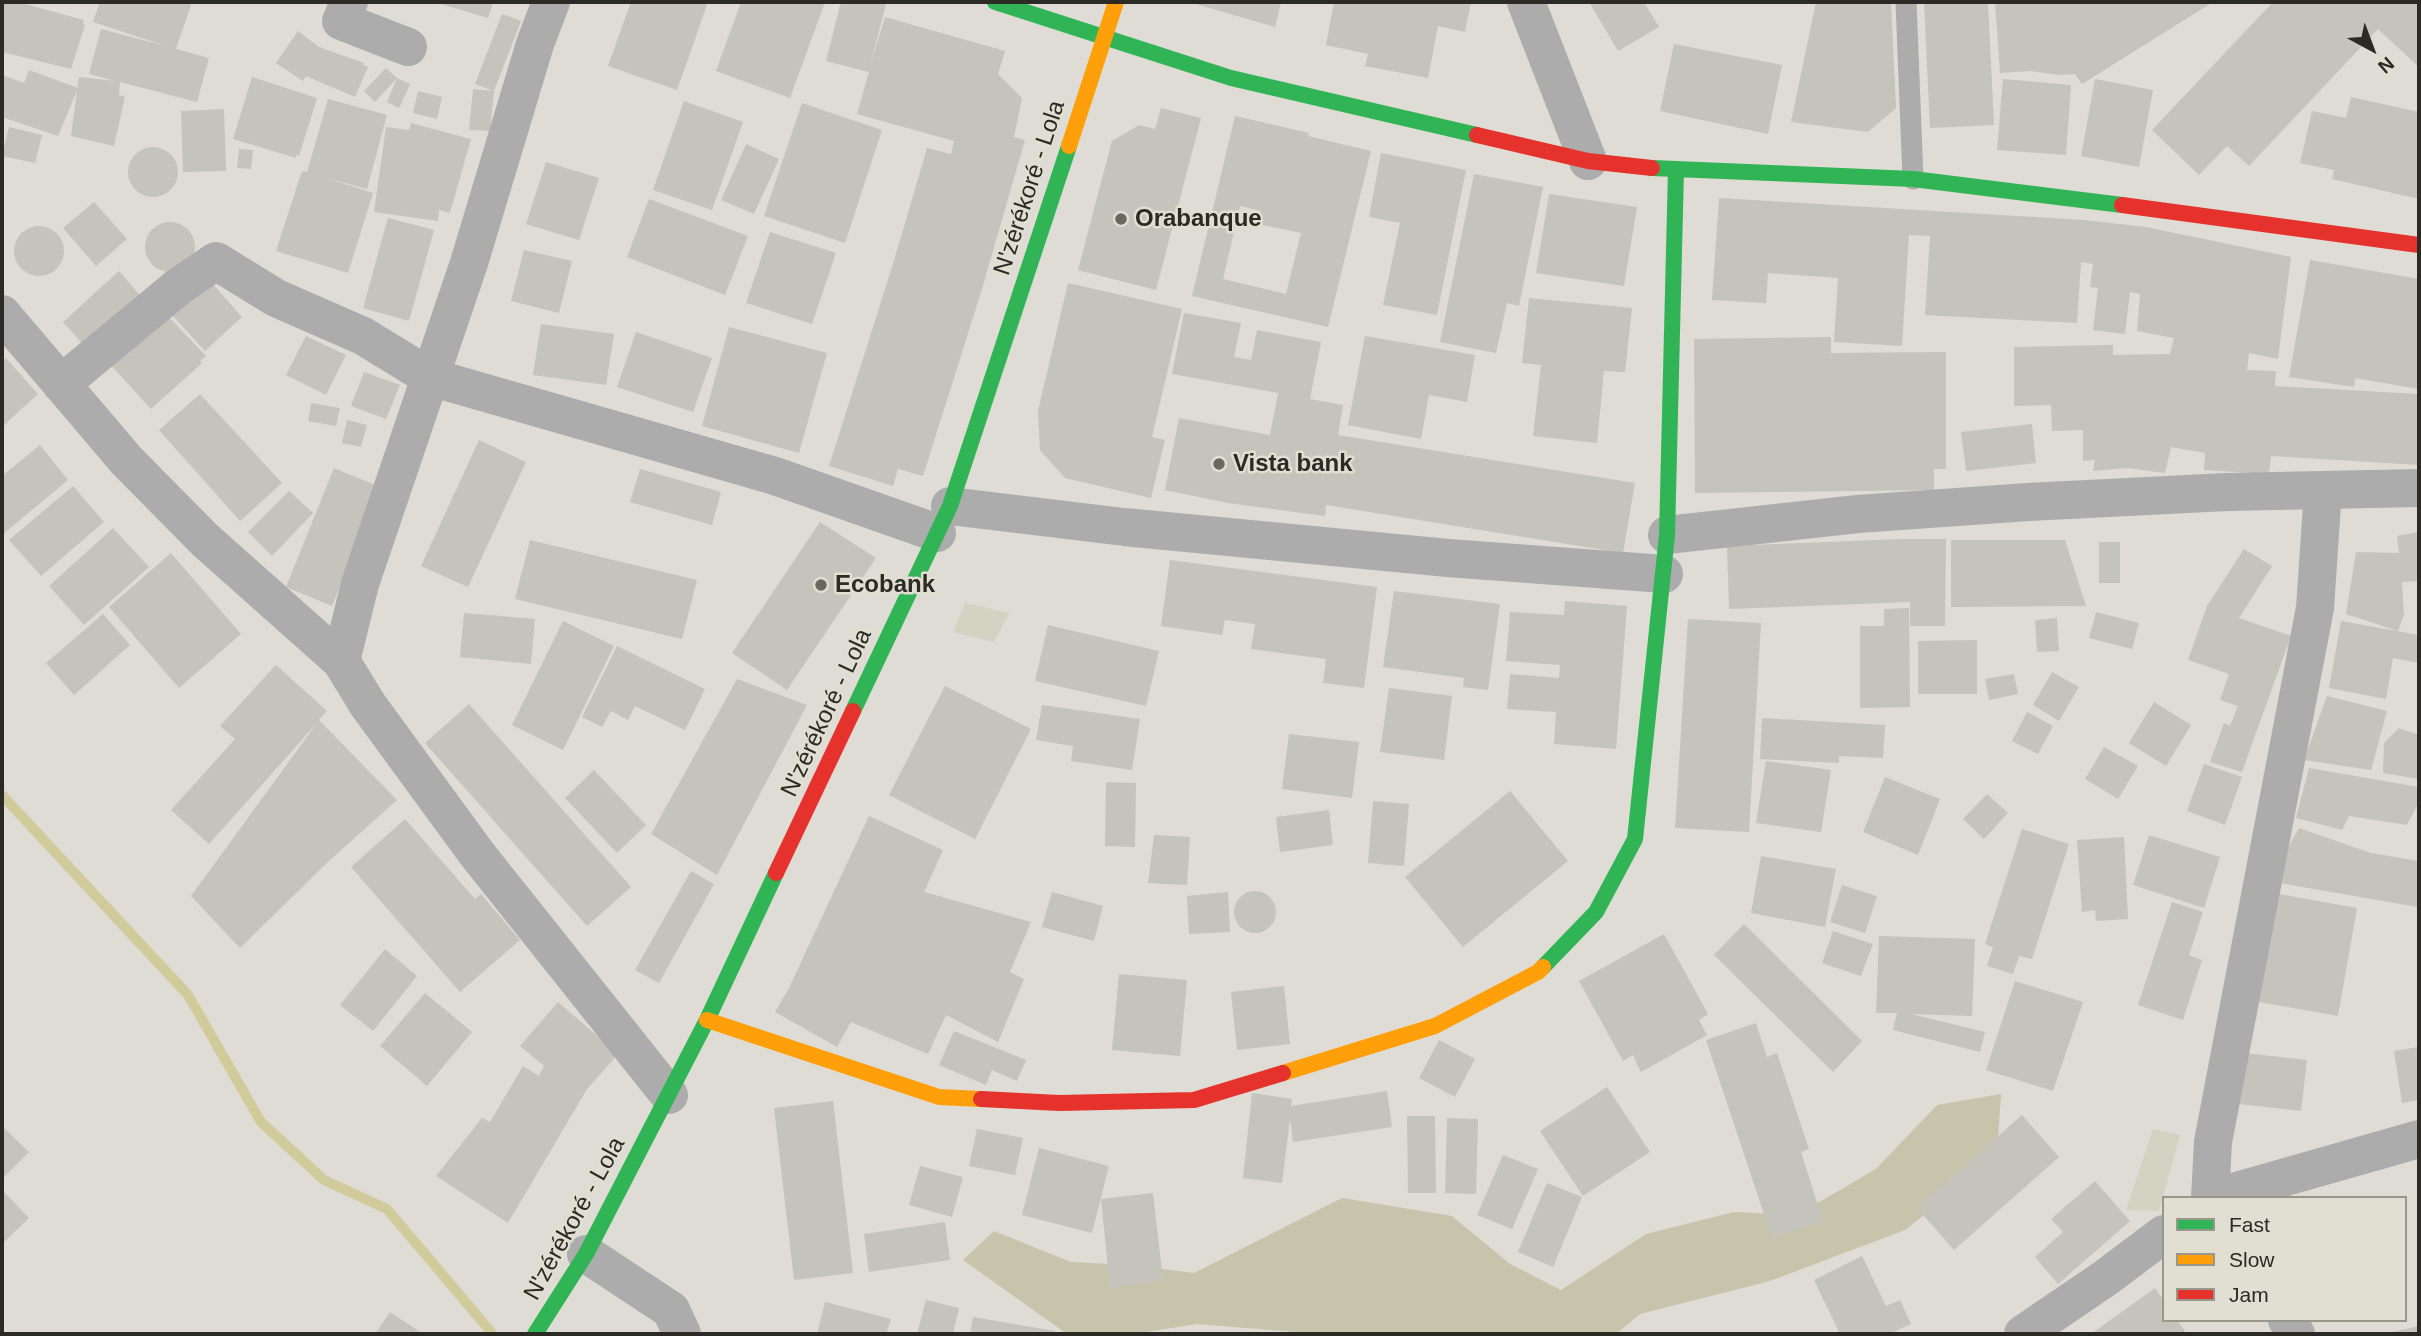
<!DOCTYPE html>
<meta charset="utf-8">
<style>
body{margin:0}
#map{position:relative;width:2421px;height:1336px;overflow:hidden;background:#dedcd4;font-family:Arial,sans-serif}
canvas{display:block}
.frame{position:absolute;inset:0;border:4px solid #2b2a25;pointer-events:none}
.legend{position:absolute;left:2162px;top:1196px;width:245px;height:126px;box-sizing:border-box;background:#e1dfd1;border:2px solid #98978c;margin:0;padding:9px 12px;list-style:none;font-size:21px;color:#2b2a25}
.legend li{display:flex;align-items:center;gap:14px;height:35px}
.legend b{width:35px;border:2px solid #98978c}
.north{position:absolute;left:2337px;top:14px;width:70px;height:70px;-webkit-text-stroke:5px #e1dfd1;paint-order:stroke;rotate:139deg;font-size:19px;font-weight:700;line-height:28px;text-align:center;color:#2b2a25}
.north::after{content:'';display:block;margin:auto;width:24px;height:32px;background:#2b2a25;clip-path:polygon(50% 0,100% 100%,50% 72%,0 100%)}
</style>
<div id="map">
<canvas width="2421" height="1336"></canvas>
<div class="frame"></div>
<ul class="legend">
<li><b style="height:9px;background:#30b455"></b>Fast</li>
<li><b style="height:9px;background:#ff9f0a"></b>Slow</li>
<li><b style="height:9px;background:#e5322d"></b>Jam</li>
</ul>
<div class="north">N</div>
</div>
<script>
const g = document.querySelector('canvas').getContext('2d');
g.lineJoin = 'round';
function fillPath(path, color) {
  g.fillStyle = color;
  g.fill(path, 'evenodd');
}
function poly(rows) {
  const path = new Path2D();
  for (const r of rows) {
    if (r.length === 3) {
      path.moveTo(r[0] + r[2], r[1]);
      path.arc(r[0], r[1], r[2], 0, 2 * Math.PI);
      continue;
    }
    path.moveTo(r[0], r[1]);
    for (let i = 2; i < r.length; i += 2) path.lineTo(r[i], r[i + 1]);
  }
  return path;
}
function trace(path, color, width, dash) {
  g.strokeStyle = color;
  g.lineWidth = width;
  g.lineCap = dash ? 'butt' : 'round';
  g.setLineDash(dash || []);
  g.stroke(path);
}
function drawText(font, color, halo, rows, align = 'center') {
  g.font = font + ' Arial,sans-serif';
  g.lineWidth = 5;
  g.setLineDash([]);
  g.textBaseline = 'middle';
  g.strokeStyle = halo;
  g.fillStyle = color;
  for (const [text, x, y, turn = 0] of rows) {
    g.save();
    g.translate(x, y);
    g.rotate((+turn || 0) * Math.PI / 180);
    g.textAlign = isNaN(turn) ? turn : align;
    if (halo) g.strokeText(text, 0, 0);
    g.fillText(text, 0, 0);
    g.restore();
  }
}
fillPath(poly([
 [965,603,1009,613,994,642,953,632],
 [2153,1129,2180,1135,2159,1211,2126,1210]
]), '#d4d2c3');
fillPath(poly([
 [2001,1094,1997,1157,1905,1230,1770,1281,1640,1314,1616,1334,1320,1334,1197,1324,1134,1334,1067,1334,963,1260,994,1231,1071,1262,1131,1265,1194,1273,1342,1198,1452,1216,1510,1264,1561,1290,1646,1234,1734,1212,1797,1215,1876,1169,1937,1105]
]), '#c7c4ab');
trace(poly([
 [2,795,188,995,261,1122,324,1180,387,1209,491,1332]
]), '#d1ca9b', 10);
fillPath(poly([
 [4,2,18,2,84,20,83,24,85,25,71,69,2,52],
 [100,2,192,2,176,49,209,58,197,102,120,82,119,95,125,97,114,146,71,136,79,77,115,81,89,74,101,29,166,46,93,22],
 [434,2,493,2,488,18],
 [631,2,708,2,677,90,608,66],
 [741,2,825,2,790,98,716,71],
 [841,2,877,2,886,4,870,66,885,17,1005,51,998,74,1022,98,1014,137,1025,140,982,289,923,476,898,469,893,486,829,466,893,264,927,148,951,154,954,141,857,114,869,72,826,61],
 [1189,2,1281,2,1275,27],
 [1334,2,1471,2,1465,32,1438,26,1428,78,1365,66,1368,54,1326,45],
 [1589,2,1644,2,1659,27,1618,51],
 [1816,2,1891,2,1896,108,1868,132,1791,122],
 [1924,2,1988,2,1994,125,1930,128],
 [1995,2,2213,2,2082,84,2075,74,2059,75,2030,71,2000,73],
 [2273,2,2419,2,2419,67,2378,29,2249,166,2227,146,2199,175,2152,130],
 [502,14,521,21,494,91,475,84],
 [298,31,319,47,364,63,363,65,368,67,355,97,306,76,303,81,276,63],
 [1674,44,1782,65,1768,134,1660,111],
 [386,68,397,78,375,102,364,91],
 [29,70,78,88,58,136,2,117,2,75,24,83],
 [252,77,317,98,299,156,296,155,296,158,233,139],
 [397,78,410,84,399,108,387,102],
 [2003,79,2071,85,2066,155,1997,150],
 [2095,79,2153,90,2139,167,2081,156],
 [473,89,494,91,490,131,469,130],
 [418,91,442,97,437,119,413,113],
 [2351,97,2419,112,2419,199,2332,179,2334,170,2300,163,2312,111,2346,118],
 [328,99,387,115,367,189,326,178,373,193,348,273,276,251,302,171,307,172],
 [684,101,743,122,712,210,653,190],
 [802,103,882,130,845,243,764,216],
 [1161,108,1201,118,1156,290,1078,270,1112,141,1139,125,1155,129],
 [224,109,226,171,183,172,181,111],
 [1235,116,1309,133,1308,136,1371,151,1328,327,1192,296],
 [1240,206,1261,211,1258,224,1301,233,1286,294,1223,279],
 [411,123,471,139,450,213,439,210,438,221,374,212,386,127,409,130],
 [9,127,42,135,35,163,2,156],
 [746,144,779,159,754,214,721,200],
 [153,172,25],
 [239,149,253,150,251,169,237,168],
 [1381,153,1466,170,1437,315,1383,305,1400,223,1369,217],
 [546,162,599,178,579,240,526,224],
 [1474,174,1543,187,1519,306,1507,303,1496,353,1440,342],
 [1549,194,1637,207,1624,286,1536,273],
 [1719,198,2084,220,2146,227,2291,257,2278,359,2249,353,2247,370,2276,371,2275,386,2419,394,2419,465,2271,456,2269,474,2204,470,2205,453,2171,447,2165,473,2127,468,2093,471,2095,460,2083,461,2083,430,2052,431,2051,405,2014,406,2014,347,2113,345,2113,355,2170,354,2174,338,2137,331,2140,294,2130,292,2125,334,2093,330,2098,288,2090,287,2093,264,2081,262,2077,323,1925,315,1930,236,1909,235,1902,346,1834,342,1838,278,1768,273,1766,303,1712,300],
 [649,199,748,236,725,295,627,257],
 [94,202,127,239,96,266,63,228],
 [388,218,434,230,409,321,363,308],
 [170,247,25],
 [39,251,25],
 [770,232,836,253,812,324,746,303],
 [524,250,572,261,559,313,511,301],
 [2310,260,2419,279,2419,389,2355,378,2354,387,2289,377],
 [119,271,144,300,88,350,63,322],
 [210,281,242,317,205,351,172,315],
 [1068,283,1182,309,1152,437,1165,440,1151,498,1065,478,1040,450,1038,411],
 [1529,298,1632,308,1625,372,1604,371,1597,443,1533,436,1541,365,1522,363],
 [164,312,206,356,200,361,202,363,151,409,109,363],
 [1184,313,1241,323,1234,357,1251,360,1257,330,1321,342,1310,399,1343,405,1338,435,1635,483,1623,553,1326,505,1325,516,1228,503,1165,490,1179,418,1270,435,1278,393,1172,374],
 [541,324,614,334,606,385,533,375],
 [729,327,827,353,799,453,702,426],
 [636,332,712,358,693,412,617,387],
 [306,336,346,355,326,395,286,375],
 [1365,336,1475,355,1467,402,1429,395,1421,439,1348,425],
 [1831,337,1831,353,1946,352,1946,469,1934,469,1934,490,1695,493,1694,339],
 [6,358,38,394,2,427,2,362],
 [364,372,400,385,386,419,351,406],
 [200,394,282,483,240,521,159,430],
 [311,403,340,408,336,426,308,421],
 [347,420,367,425,361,447,342,443],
 [2032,424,2036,463,1966,471,1961,432],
 [479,440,526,462,468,587,421,566],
 [40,445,68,480,2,535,2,476],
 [334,468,380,487,332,606,286,587],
 [640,469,721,492,712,525,630,502],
 [73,486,104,522,41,576,9,540],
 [289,491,313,513,272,556,248,532],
 [820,522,876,558,787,690,732,653],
 [113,528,149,567,84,625,49,586],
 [2419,532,2419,581,2402,582,2404,615,2398,631,2346,614,2356,552,2399,553,2397,536],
 [1901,539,1946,539,1945,626,1910,626,1910,602,1729,609,1727,546],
 [530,540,697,580,682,639,515,599],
 [1951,540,2065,540,2086,606,1951,607],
 [2099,542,2120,542,2120,583,2099,583],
 [2244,549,2272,566,2239,618,2291,636,2242,772,2210,762,2224,723,2230,726,2238,706,2220,700,2229,674,2188,660,2207,606],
 [171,553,241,634,179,688,109,607],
 [1170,560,1377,587,1364,688,1323,683,1326,659,1251,649,1255,624,1225,620,1222,635,1161,626],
 [1394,591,1500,604,1488,690,1463,687,1464,678,1383,667],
 [1565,601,1627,606,1616,749,1554,744,1556,712,1507,709,1510,674,1559,678,1560,665,1506,661,1510,612,1564,615],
 [1909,608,1910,707,1860,708,1860,626,1884,626,1884,609],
 [2096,612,2139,623,2132,649,2089,638],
 [464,613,535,619,531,664,460,657],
 [103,614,130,645,74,695,46,663],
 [2057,618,2059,651,2037,652,2035,620],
 [1688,619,1761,623,1749,832,1675,828],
 [563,621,614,646,563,750,512,725],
 [2341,621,2419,635,2419,663,2393,658,2386,699,2329,688],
 [1048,625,1159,651,1146,706,1035,681],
 [1977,640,1977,694,1918,694,1918,641],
 [617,646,705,689,685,730,635,706,628,720,611,711,602,727,582,717],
 [276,665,327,711,319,720,397,800,331,859,240,948,191,896,317,723,209,844,171,810,235,739,220,726],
 [2052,672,2079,687,2059,721,2033,705],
 [2014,674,2018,694,1989,700,1985,679],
 [737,679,807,705,717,875,651,834],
 [945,686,1031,729,975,839,889,795],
 [1389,688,1452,696,1444,760,1380,752],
 [2327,696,2387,711,2371,770,2304,760],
 [2154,702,2191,725,2166,766,2129,743],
 [469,704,631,887,587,926,425,743],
 [1042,705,1140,719,1132,770,1071,761,1073,746,1036,740],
 [2027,712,2053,726,2038,754,2012,741],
 [1762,718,1885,725,1883,758,1839,756,1839,763,1760,759],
 [2399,728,2419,735,2419,779,2383,773,2384,743],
 [1289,734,1359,742,1352,798,1282,789],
 [2104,747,2138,766,2118,799,2085,779],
 [1766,761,1831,770,1821,832,1756,823],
 [2204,764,2242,777,2225,825,2187,811],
 [2309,768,2419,787,2419,802,2407,825,2349,816,2342,830,2296,818],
 [594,770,646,825,617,853,565,798],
 [1885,777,1940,799,1918,855,1863,832],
 [1106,782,1136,783,1135,847,1105,846],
 [1510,791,1568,861,1463,947,1405,877],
 [1987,794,2008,813,1984,839,1963,819],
 [1373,801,1409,804,1404,866,1368,863],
 [1329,810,1333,845,1280,852,1276,817],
 [869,816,943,850,924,892,1031,922,1010,972,1024,979,998,1042,946,1015,928,1054,851,1022,837,1047,775,1012,789,988],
 [405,819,475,899,481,894,520,940,460,992,351,867],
 [2299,828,2371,853,2419,861,2419,895,2417,907,2274,882,2284,855],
 [2022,829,2069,844,2032,959,2019,956,2013,974,1987,966,1993,947,1985,944],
 [1154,835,1190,837,1187,885,1148,883],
 [2149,835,2220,857,2204,908,2133,885],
 [2124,837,2128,919,2096,921,2095,910,2082,912,2077,840],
 [1761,856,1836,869,1825,927,1751,913],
 [691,871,714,884,659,983,635,970],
 [1842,885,1877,896,1865,933,1830,922],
 [1255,912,21],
 [1052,892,1103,906,1094,941,1042,927],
 [1228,892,1230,932,1189,934,1187,896],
 [2268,892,2357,908,2338,1016,2248,1000],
 [2172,902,2203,912,2189,955,2202,960,2183,1020,2138,1005],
 [1744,924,1862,1041,1833,1072,1714,955],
 [1833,931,1873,944,1861,976,1822,963],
 [1664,934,1708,1014,1699,1020,1707,1035,1641,1072,1633,1055,1623,1061,1579,981],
 [1879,936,1975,939,1972,1016,1911,1014,1985,1032,1980,1052,1893,1030,1897,1013,1876,1013],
 [385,949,417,976,373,1031,340,1005],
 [1119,974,1187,980,1180,1056,1112,1050],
 [2015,981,2083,1002,2053,1091,1986,1070],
 [1284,986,1290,1044,1237,1050,1231,992],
 [425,993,472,1032,427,1086,380,1046],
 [558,1002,618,1054,587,1089,508,1223,436,1176,482,1118,490,1122,523,1066,539,1076,544,1066,520,1046],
 [1756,1023,1767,1057,1777,1053,1809,1149,1801,1152,1823,1221,1772,1238,1706,1040],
 [954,1031,1026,1060,1017,1081,992,1070,986,1085,939,1065],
 [1439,1040,1475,1059,1455,1097,1419,1078],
 [2419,1047,2419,1100,2402,1103,2394,1051],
 [2245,1053,2307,1060,2301,1111,2239,1104],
 [1607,1087,1650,1152,1583,1196,1540,1131],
 [1387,1091,1392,1127,1293,1142,1290,1119,1282,1183,1243,1178,1252,1093,1292,1099,1291,1106],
 [833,1101,853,1273,794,1280,774,1108],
 [2022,1115,2059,1157,1954,1250,1917,1208],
 [1407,1116,1435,1116,1436,1193,1408,1193],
 [1447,1118,1478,1119,1476,1194,1445,1193],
 [2,1126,29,1152,2,1179],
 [977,1129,1023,1138,1015,1175,969,1166],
 [1039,1148,1109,1166,1092,1233,1022,1215],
 [1503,1155,1538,1169,1512,1229,1477,1215],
 [920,1166,963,1177,952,1217,909,1205],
 [2095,1181,2130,1221,2058,1284,2035,1257,2063,1232,2051,1219],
 [1547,1183,1582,1197,1553,1267,1518,1252],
 [2,1190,29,1218,2,1244],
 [1153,1193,1163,1281,1110,1288,1101,1199],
 [945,1222,950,1260,869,1272,864,1234],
 [1862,1256,1886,1306,1900,1300,1911,1324,1889,1334,1840,1334,1814,1280],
 [2155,1288,2164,1301,2164,1320,2177,1320,2185,1331,2181,1334,2091,1334],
 [926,1300,959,1308,953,1334,917,1334],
 [825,1302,891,1319,886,1334,817,1334],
 [390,1312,423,1334,375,1334],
 [973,1317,1055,1331,1055,1334,970,1334],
 [2419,1326,2419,1334,2388,1334,2388,1333]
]), '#c4c3bc');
trace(poly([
 [1906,2,1913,179]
]), '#acacac', 21);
trace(poly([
 [349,2,341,21,408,47],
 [1526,2,1588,161],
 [2,314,126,460,205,540,341,661,368,705,477,854,669,1095],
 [61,384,178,287,216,261,276,298,363,336,430,377,775,476,937,533],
 [950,506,1124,527,1448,558,1664,574],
 [1667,535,1858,514,2028,502,2227,492,2419,488],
 [341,661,360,584,469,263,535,44,551,2],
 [2210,1198,2213,1142,2315,608,2323,490],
 [2212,1198,2419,1139],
 [586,1254,671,1310,682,1334],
 [2287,1320,2296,1334],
 [2023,1334,2104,1279,2164,1234]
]), '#acacac', 38);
trace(poly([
 [995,2,1231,78,1477,135],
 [1652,168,1913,179,2122,205],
 [853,711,950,506,1069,146],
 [1543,967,1596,912,1635,839,1667,535,1676,170],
 [535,1334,586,1254,707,1020,776,873]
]), '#30b455', 16);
trace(poly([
 [1069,146,1116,2],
 [707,1020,939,1097,981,1099],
 [1283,1073,1435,1026,1538,972,1543,967]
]), '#ff9f0a', 16);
trace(poly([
 [1477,135,1588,161,1652,168],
 [2122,205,2419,245],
 [776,873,853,711],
 [981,1099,1059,1103,1194,1100,1283,1073]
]), '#e5322d', 16);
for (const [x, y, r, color] of [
 [1121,219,7,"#6a6862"],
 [1219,464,7,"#6a6862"],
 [821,585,7,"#6a6862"]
]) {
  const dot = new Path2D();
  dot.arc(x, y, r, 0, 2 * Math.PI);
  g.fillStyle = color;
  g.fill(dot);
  trace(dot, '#e1dfd1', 2.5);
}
drawText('24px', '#2b2a25', '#e1dfd1', [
 ["N'zérékoré - Lola",1030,188,-72],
 ["N'zérékoré - Lola",827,713,-65],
 ["N'zérékoré - Lola",575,1219,-61]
]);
drawText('bold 24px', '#2b2a25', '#e1dfd1', [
 ["Orabanque",1135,219],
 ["Vista bank",1233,464],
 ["Ecobank",835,585]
], 'left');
</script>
